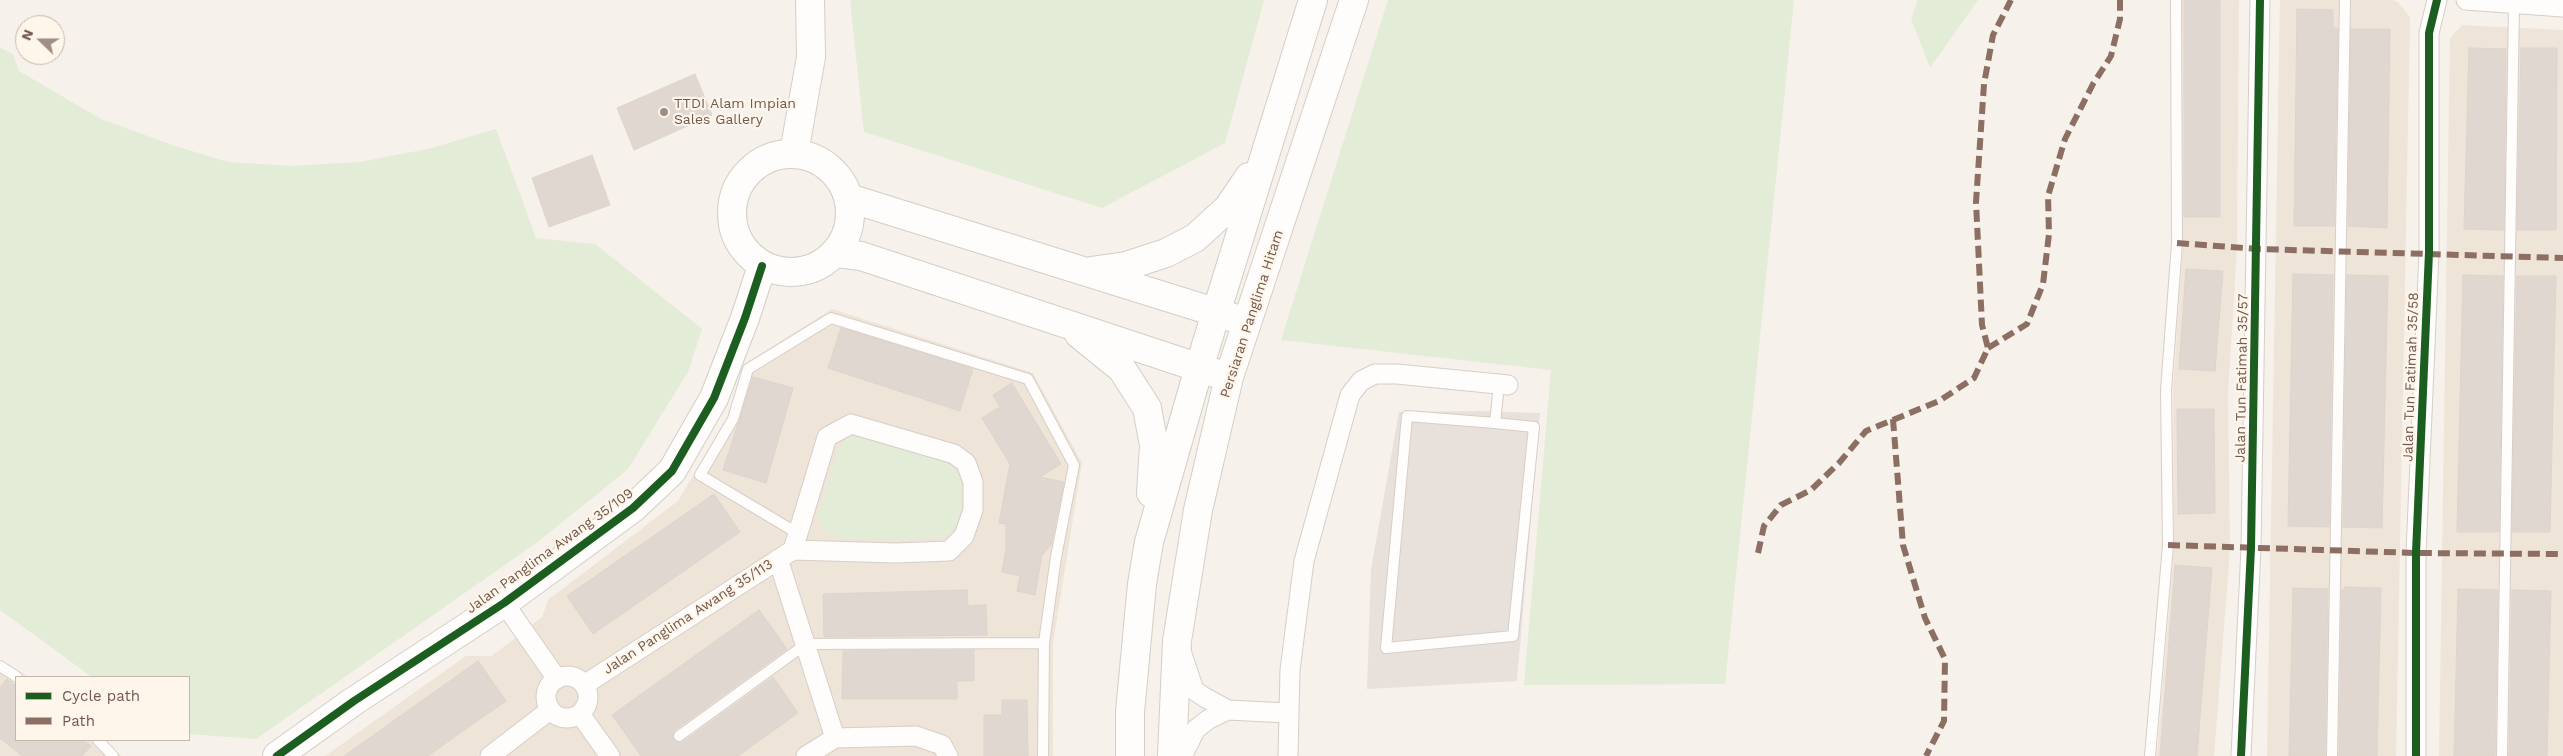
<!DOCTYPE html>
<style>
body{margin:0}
#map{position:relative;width:2563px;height:756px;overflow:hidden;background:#f6f1ea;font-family:"Work Sans",sans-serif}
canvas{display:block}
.legend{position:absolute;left:15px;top:676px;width:175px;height:65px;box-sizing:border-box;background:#fef6eb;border:1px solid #c6b7ab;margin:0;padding:6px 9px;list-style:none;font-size:15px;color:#73594c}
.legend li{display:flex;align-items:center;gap:10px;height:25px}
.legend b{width:25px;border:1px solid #c6b7ab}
.north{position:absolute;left:15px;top:15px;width:50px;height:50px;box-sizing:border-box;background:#fef6eb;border:1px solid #c6b7ab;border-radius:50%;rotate:292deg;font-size:14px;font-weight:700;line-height:20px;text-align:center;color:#73594c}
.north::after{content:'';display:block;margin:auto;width:18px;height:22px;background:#a18e83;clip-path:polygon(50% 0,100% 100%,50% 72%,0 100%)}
</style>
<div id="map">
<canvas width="2563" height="756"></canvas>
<ul class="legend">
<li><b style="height:6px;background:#1b5e20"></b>Cycle path</li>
<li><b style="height:6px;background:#8d6e63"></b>Path</li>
</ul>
<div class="north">N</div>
</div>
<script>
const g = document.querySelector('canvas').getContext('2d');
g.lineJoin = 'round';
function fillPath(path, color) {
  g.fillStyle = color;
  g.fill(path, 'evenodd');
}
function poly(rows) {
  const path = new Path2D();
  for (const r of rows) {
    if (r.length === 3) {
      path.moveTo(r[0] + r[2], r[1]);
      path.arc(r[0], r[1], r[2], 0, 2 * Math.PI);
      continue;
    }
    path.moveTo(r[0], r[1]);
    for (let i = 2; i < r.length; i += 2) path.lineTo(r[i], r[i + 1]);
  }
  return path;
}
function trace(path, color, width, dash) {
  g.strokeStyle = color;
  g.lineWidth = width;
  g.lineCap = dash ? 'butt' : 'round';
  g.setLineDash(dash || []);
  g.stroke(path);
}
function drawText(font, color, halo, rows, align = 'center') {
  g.font = font + ' "Work Sans",sans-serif';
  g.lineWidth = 4.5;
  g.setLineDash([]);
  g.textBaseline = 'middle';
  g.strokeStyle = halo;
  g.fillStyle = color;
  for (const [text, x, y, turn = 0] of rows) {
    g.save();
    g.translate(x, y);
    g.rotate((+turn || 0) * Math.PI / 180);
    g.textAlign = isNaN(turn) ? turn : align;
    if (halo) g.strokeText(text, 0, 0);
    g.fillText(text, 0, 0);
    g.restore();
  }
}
fillPath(poly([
 [2182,0,2239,0,2237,248,2228,394,2230,549,2214,756,2157,756,2174,548,2173,390,2183,245],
 [2280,0,2391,0,2398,2,2410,17,2396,756,2267,756],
 [2462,25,2563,30,2563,756,2439,756,2450,38],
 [832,309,1033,373,1082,463,1053,643,1053,756,325,756,466,656,492,656,542,617,548,600,678,501,728,417,744,364],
 [0,660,29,677,16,677,16,740,105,740,121,756,0,756]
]), '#efe4d8');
fillPath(poly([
 [1479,411,1540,413,1517,681,1367,689,1371,569,1399,412]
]), '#e8e1db');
fillPath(poly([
 [850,0,1264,0,1225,143,1102,208,864,132],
 [1388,0,1794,0,1725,684,1524,685,1551,370,1281,340],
 [1918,0,1978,0,1930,68,1911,19],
 [0,48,13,54,19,71,101,119,172,145,228,162,292,166,359,162,428,149,496,129,536,238,595,244,702,329,688,372,628,469,539,541,256,739,189,734,189,677,92,677,0,610],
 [862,434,947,459,961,480,964,494,962,510,952,533,941,538,842,540,825,531,817,516,838,450,850,435]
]), '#e3ecd6');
const building = poly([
 [2184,0,2220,0,2220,217,2184,217,2184,0],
 [2297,9,2333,10,2333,28,2338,28,2334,226,2294,226,2297,9],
 [2351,29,2390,29,2387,228,2348,226,2351,29],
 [2469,48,2506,49,2504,230,2501,230,2464,229,2469,48],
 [2521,48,2557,48,2556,230,2517,230,2521,48],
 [695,74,712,115,634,150,617,108,695,74],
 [592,155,610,205,549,227,532,178,592,155],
 [2186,269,2223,271,2215,371,2179,369,2186,269],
 [2293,274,2333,275,2329,527,2288,526,2293,274],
 [2347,275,2388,276,2382,528,2343,527,2347,275],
 [2463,275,2503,276,2499,531,2494,532,2457,532,2463,275],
 [2517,276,2556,276,2550,532,2512,532,2517,276],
 [841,328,973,369,960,411,828,368,841,328],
 [753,377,793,388,766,483,723,470,753,377],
 [1012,383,1061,464,1040,477,1064,482,1051,545,1042,555,1035,595,1017,591,1020,576,1002,572,1006,549,1006,524,999,523,1010,464,982,418,1000,407,993,395,1012,383],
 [2177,409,2214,409,2215,513,2178,514,2177,409],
 [714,494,740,532,593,634,567,596,714,494],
 [2175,565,2212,568,2197,756,2160,756,2175,565],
 [2345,587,2381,588,2377,756,2339,756,2342,589,2345,590,2345,587],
 [2293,588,2328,589,2325,756,2289,756,2293,588],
 [2458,589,2498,590,2495,756,2454,756,2458,589],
 [967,590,968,606,986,605,987,635,824,637,823,594,967,590],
 [2512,590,2551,591,2547,756,2509,756,2512,590],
 [759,610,787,649,675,730,672,737,677,742,683,742,773,677,798,713,738,756,641,756,612,715,759,610],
 [974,650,974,681,957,681,957,699,842,699,843,651,974,650],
 [478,661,506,701,474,723,428,756,344,756,478,661],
 [7,679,16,686,16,740,83,740,91,746,82,756,22,756,0,738,0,687,7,679],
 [1002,700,1027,700,1028,756,984,756,984,715,1002,715,1002,700]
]);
fillPath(building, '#e0d7d0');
trace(building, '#dfd4cd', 1);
const lane = poly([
 [1495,423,1407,416,1386,648,1513,636,1534,427,1495,423,1499,384],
 [797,533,700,475,733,419,748,369,831,318,1028,379,1074,465,1056,557,1044,643,1043,756],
 [0,666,17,677],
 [679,736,806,644,1044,643],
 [98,740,113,756],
 [2150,756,2168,545,2166,390,2177,243,2176,0],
 [2332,756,2345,0],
 [2502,756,2514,4]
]);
const street = poly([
 [2466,0,2563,7],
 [851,424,954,454,966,463,973,482,973,510,964,536,949,551,896,553,793,550,827,437,851,424],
 [778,559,835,738],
 [504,603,557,679],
 [1181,651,1194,690,1204,697,1228,710,1287,713],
 [567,697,21],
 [584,685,793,550],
 [580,714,610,756],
 [490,756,550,710],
 [806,756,835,738,916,736,942,745,948,756],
 [1182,756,1196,729,1209,719,1228,710],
 [1288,756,1290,670,1304,561,1350,395,1361,381,1375,374,1397,374,1508,385],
 [2241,756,2251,548,2260,0],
 [2416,756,2416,553,2429,252,2429,33,2437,0]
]);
const secondary = poly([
 [794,153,811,57,810,0],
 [791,213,59],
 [849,198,1234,318],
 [836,253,861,256,1215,373],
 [1091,271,1126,266,1166,253,1195,238,1228,208,1249,177],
 [1079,334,1122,369,1147,408,1154,445,1151,493],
 [277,756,354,701,504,603,633,508,672,471,714,398,745,318,762,266],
 [1130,756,1130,712,1142,584,1149,542,1199,368,1313,0],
 [1172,756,1177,641,1198,510,1229,377,1354,0]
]);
trace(lane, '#d5cec8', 12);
trace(street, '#d5cec8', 21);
trace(secondary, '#d5cec7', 30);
trace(lane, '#fefdfc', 10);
trace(street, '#fefdfc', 19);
trace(secondary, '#fefdfc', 28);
trace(poly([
 [2177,243,2258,249,2563,258],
 [1988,348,2027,324,2043,284,2049,234,2048,196,2065,139,2093,84,2111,56,2120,19,2120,0],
 [1893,419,1903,545,1925,618,1945,659,1944,721,1926,756],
 [2168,545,2416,553,2563,554],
 [1758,553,1764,526,1781,505,1811,490,1839,463,1866,431,1939,401,1974,378,1988,348,1982,325,1976,202,1984,84,1993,35,2011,0]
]), '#8d6e63', 6, [12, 6]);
trace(poly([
 [277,756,354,701,504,603,633,508,672,471,714,398,745,318,762,266],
 [2241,756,2251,548,2260,0],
 [2416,756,2416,553,2429,252,2429,33,2437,0]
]), '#1b5e20', 8);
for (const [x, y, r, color] of [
 [664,112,5,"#a18e83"]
]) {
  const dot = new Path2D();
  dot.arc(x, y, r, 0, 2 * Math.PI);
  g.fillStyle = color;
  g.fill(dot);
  trace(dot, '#fef6eb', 2);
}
drawText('14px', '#73594c', '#fef6eb', [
 ["TTDI Alam Impian",674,104],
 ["Sales Gallery",674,120]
], 'left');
drawText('14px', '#73594c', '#fef6eb', [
 ["Persiaran Panglima Hitam",1252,314,-72],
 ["Jalan Tun Fatimah 35/58",2411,377,-88],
 ["Jalan Tun Fatimah 35/57",2242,378,-89],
 ["Jalan Panglima Awang 35/109",550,551,-36],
 ["Jalan Panglima Awang 35/113",688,617,-33]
]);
</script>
